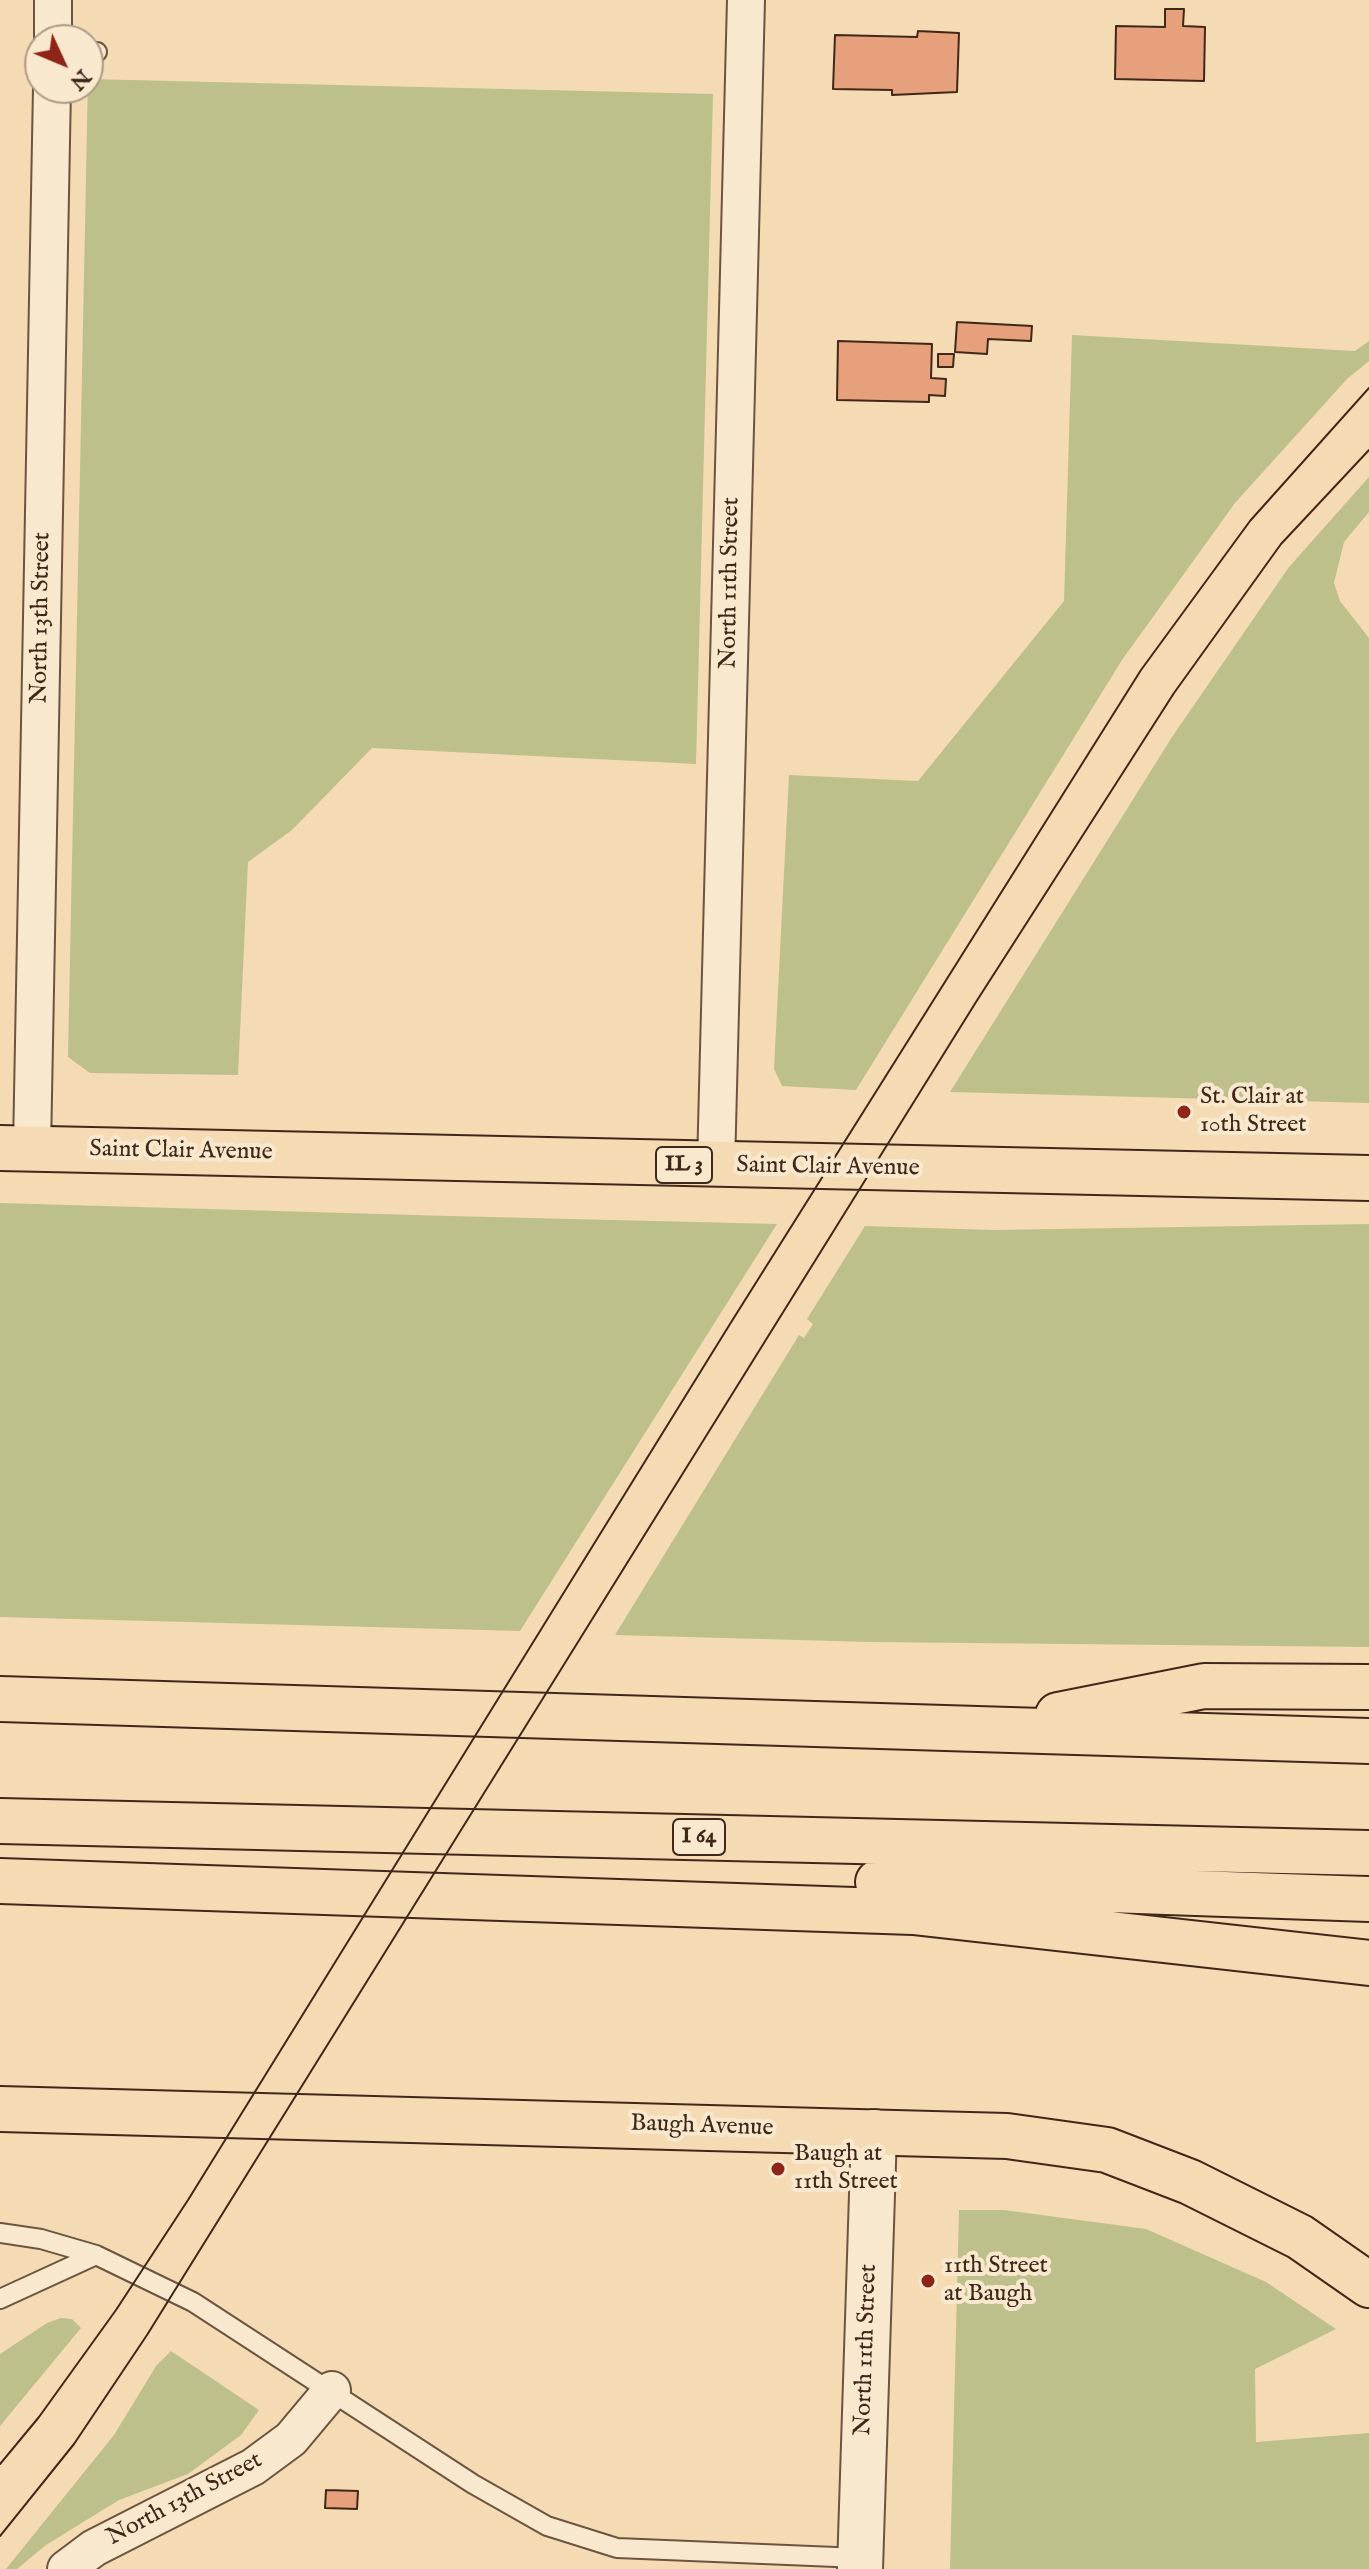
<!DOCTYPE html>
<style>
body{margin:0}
#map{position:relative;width:1369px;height:2569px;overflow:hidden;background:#f4dbb4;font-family:"IM FELL English",serif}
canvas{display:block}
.north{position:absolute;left:24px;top:24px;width:80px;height:80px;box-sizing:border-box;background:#f8e8ce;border:2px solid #ae9b86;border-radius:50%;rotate:134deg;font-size:22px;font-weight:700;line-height:32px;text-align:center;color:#3f2719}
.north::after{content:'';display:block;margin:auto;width:28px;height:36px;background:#8f2418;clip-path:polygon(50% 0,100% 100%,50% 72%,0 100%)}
</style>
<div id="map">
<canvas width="1369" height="2569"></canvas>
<div class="north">N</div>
</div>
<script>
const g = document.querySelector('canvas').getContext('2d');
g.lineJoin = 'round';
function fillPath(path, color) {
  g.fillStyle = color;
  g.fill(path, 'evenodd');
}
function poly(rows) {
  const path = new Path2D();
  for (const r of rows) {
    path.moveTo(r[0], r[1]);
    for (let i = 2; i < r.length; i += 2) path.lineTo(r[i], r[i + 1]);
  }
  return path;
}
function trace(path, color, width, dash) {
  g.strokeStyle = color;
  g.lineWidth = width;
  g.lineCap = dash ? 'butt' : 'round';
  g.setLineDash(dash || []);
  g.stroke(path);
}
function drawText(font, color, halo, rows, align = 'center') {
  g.font = font + ' "IM FELL English",serif';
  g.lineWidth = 8;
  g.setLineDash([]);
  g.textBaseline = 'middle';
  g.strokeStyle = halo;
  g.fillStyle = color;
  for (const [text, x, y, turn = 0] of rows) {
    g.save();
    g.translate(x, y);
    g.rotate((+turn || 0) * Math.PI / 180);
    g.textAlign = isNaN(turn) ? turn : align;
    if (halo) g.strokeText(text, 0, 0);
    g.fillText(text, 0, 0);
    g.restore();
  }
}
fillPath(poly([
 [88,79,713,94,696,764,372,748,292,830,248,862,238,1075,90,1073,68,1057],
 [1072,335,1355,351,1369,341,1369,361,1347,379,1235,503,1122,660,856,1090,782,1086,774,1069,789,775,918,781,1064,601],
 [1369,477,1369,512,1344,542,1334,583,1340,601,1369,638,1369,1103,950,1092,1172,737,1289,567],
 [0,1203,449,1216,777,1224,520,1631,0,1617],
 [1369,1224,1369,1647,871,1642,615,1635,799,1335,804,1338,813,1324,807,1319,865,1226,993,1230],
 [959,2210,1004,2210,1146,2229,1266,2282,1336,2329,1255,2369,1256,2442,1369,2433,1369,2569,950,2569],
 [61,2318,72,2319,81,2328,0,2426,0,2354,47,2323],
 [171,2351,259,2410,241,2435,188,2474,119,2500,46,2545,17,2569,6,2569,114,2435,156,2366]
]), '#bdc08b');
const building = poly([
 [1165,9,1184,9,1183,26,1205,27,1204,81,1115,79,1116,26,1165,27,1165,9],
 [918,31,959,33,957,92,892,95,892,90,833,89,835,35,917,37,918,31],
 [957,322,1032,326,1031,341,988,339,987,354,955,352,957,322],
 [838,341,932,344,931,378,946,379,945,396,929,395,929,402,837,400,838,341],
 [938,354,954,354,953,367,938,367,938,354],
 [326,2490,358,2491,357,2509,325,2508,326,2490]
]);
fillPath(building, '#e7a07c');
trace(building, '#3f2719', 2);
const service = poly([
 [88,52,97,52],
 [0,2233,41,2239,96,2255,193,2302,473,2484,547,2526,617,2548,860,2558],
 [0,2299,96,2255]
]);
const minor = poly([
 [53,40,53,0],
 [32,1148,52,88],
 [716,1166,746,0],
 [66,2569,94,2548,253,2467,291,2439,332,2390]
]);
const tertiary = poly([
 [860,2569,874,2132]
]);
const primary = poly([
 [0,1148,1369,1178],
 [0,2109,1007,2136,1107,2150,1190,2182,1300,2237,1369,2285]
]);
const motorway = poly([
 [0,1699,1369,1741],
 [1058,1715,1204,1686,1369,1687],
 [0,1821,1369,1853],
 [0,1881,913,1912,1369,1963],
 [878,1882,1369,1899]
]);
trace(service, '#6c5440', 22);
trace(minor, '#6c5440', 40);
trace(tertiary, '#6c5440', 48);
trace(primary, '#3f2719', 48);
trace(motorway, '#3f2719', 48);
trace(service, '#f8e8ce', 18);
trace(minor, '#f8e8ce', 36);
trace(tertiary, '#f8e8ce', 44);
trace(primary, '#f4dbb4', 44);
trace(motorway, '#f4dbb4', 44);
trace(poly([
 [0,2464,39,2417,116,2310,188,2200,730,1324,1141,670,1250,521,1369,388],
 [0,2536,74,2444,147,2335,976,1002,1174,693,1281,544,1369,450]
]), '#3f2719', 2);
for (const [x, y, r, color] of [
 [1184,1112,8,"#8f2418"],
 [778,2169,8,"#8f2418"],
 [928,2281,8,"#8f2418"]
]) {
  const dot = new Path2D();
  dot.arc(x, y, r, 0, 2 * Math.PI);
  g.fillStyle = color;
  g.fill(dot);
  trace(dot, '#f8e8ce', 3);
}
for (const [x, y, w] of [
 [684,1165,56],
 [699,1837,52]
]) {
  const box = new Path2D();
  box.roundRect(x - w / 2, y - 18, w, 36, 6);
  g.fillStyle = '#f8e8ce';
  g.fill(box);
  trace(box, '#3f2719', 2);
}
drawText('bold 22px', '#3f2719', null, [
 ["IL 3",684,1165],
 ["I 64",699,1837]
]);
drawText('24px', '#3f2719', '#f8e8ce', [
 ["North 11th Street",731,583,-89],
 ["North 13th Street",42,618,-89],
 ["Saint Clair Avenue",181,1152,1],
 ["Saint Clair Avenue",828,1168,1],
 ["Baugh Avenue",702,2127,2],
 ["North 11th Street",867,2350,-88],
 ["North 13th Street",185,2500,-28]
]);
drawText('24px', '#3f2719', '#f8e8ce', [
 ["St. Clair at",1200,1098],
 ["10th Street",1200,1126],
 ["Baugh at",794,2155],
 ["11th Street",794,2183],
 ["11th Street",944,2267],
 ["at Baugh",944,2295]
], 'left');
</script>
